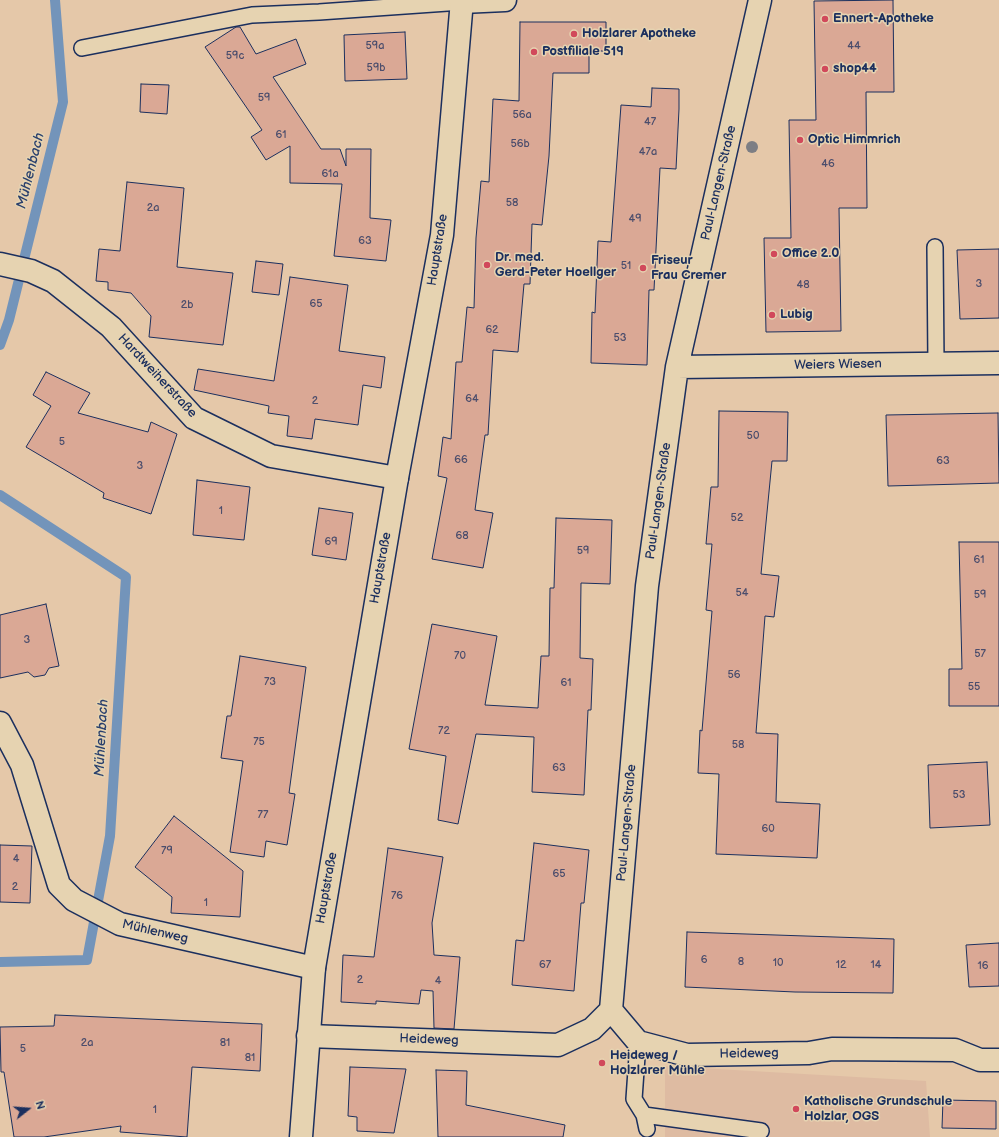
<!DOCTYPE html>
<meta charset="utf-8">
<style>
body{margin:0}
#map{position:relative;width:999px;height:1137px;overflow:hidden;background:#e5c8a9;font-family:"Balsamiq Sans",sans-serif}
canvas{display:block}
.north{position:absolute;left:8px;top:1089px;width:40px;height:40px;-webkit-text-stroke:3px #e6d3b1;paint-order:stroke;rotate:73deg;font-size:11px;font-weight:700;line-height:16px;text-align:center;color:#1b2f5e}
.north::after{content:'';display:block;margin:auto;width:14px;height:18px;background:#1b2f5e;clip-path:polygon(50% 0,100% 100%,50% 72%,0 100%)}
</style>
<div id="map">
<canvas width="999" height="1137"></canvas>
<div class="north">N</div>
</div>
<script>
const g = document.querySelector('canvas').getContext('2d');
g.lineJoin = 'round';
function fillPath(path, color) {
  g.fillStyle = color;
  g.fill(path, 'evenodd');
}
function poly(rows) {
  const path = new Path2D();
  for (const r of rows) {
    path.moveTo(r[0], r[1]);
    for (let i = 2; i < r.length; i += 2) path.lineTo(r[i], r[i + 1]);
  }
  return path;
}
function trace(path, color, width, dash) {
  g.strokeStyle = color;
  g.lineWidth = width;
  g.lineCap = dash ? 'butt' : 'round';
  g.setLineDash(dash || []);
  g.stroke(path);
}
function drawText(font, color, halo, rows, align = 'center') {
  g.font = font + ' "Balsamiq Sans",sans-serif';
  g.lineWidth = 3;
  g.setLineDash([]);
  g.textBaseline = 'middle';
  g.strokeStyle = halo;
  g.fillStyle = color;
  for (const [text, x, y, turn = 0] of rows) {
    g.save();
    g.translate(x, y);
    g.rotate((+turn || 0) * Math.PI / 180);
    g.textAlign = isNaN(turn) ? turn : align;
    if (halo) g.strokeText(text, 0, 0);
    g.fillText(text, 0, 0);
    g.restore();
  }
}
fillPath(poly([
 [665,1066,926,1081,930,1137,665,1137]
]), '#debba2');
trace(poly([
 [0,345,9,320,63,102,55,0],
 [0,495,126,577,110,836,87,960,0,962]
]), '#7394ba', 10);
const building = poly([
 [893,0,894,92,866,92,867,208,839,208,841,331,766,332,764,238,791,238,789,120,816,120,814,1,893,0],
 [520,22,606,22,606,51,589,51,589,73,553,73,549,156,542,225,532,224,530,284,524,284,518,352,493,350,488,435,485,435,475,510,493,513,483,568,432,559,447,478,438,476,443,437,451,439,456,362,462,362,467,307,474,308,476,238,481,181,489,182,493,99,519,101,520,22],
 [236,27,240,27,256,54,296,39,306,64,273,77,321,149,340,149,346,166,346,149,371,149,370,218,391,220,386,261,334,256,342,184,290,183,290,146,266,160,251,137,262,130,205,47,236,27],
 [405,32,407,79,345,81,344,35,405,32],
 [141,84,169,85,167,114,140,112,141,84],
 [652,88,679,89,679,109,676,169,660,168,654,290,649,290,647,365,591,363,592,312,595,313,598,241,611,242,621,105,651,107,652,88],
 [127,182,184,188,177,267,233,273,223,345,149,337,151,316,131,293,108,290,108,282,96,281,99,249,120,251,127,182],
 [999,249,999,318,960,319,957,250,999,249],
 [256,261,283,264,279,295,252,292,256,261],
 [290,277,348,285,339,351,385,357,381,388,363,385,358,425,315,419,312,439,287,436,289,416,268,413,269,406,194,390,198,369,274,381,290,277],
 [46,372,90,393,78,413,148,432,151,422,177,434,151,514,103,498,104,493,26,447,51,406,33,395,46,372],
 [719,411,788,412,787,461,772,461,761,574,779,576,774,617,765,616,756,733,778,734,776,802,820,804,817,858,716,854,719,774,698,773,700,730,702,731,712,611,706,610,712,544,706,544,711,487,718,487,719,411],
 [998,413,999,483,888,486,886,415,998,413],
 [197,480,250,487,244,540,193,535,197,480],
 [319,508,353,513,346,560,312,555,319,508],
 [556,518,612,520,610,584,581,583,580,658,593,659,591,710,588,710,584,795,532,792,534,737,476,734,458,824,438,820,446,756,409,749,432,624,497,636,485,705,538,708,541,656,549,656,550,588,554,588,556,518],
 [959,542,999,542,999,706,949,706,949,669,962,669,959,542],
 [46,604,59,666,49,668,45,675,34,677,28,672,0,678,0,615,46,604],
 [240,656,306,667,289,793,295,794,287,845,266,841,264,857,230,852,243,761,221,758,227,716,231,716,240,656],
 [987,762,990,825,930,828,928,765,987,762],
 [174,816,243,871,240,917,171,913,172,897,135,867,174,816],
 [534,843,589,850,584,903,581,903,574,991,512,985,516,940,524,941,534,843],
 [0,845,32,846,30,903,0,902,0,845],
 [388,848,443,857,432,923,434,955,460,957,454,1029,434,1028,433,991,421,990,419,1004,376,1001,376,1004,341,1002,343,955,374,957,388,848],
 [687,932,894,939,893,993,795,992,685,987,687,932],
 [999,943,999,986,969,987,966,945,999,943],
 [55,1015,262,1024,260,1071,192,1067,187,1137,120,1132,121,1126,44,1137,14,1137,4,1072,1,1072,0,1027,54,1026,55,1015],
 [350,1067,406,1069,394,1133,357,1131,357,1117,348,1116,350,1067],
 [436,1070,467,1071,466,1105,565,1125,563,1137,438,1137,436,1070],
 [943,1100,996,1101,996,1129,942,1128,943,1100]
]);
fillPath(building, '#daa895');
trace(building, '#1b2f5e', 1);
const lane = poly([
 [82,48,252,15,319,12,462,2],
 [935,247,936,364],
 [638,1042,634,1099,644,1115,647,1129],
 [644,1115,761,1131]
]);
const street = poly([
 [462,2,505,0],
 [0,264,31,271,53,281,111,327,194,418,271,456,397,478],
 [677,367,999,363],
 [0,723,22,765,59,885,74,900,120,924,314,968],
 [611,1010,647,586,677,367,760,0],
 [611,1010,638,1042,687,1055,809,1053,832,1049,955,1050,980,1060,999,1060],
 [308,1036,558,1045,592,1029,611,1010]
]);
const secondary = poly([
 [301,1137,314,968,397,478,442,235,462,0]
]);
trace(lane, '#1b2f5e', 18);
trace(street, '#1b2f5e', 25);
trace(secondary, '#1b2f5e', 25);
trace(lane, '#e6d3b1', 15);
trace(street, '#e6d3b1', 22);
trace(secondary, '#e6d3b1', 22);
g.fillStyle = '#7d7e84';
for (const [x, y] of [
 [752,147]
]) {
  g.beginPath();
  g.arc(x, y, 6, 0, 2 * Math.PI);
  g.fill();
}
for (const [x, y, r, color] of [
 [825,19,4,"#d1495b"],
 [574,34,4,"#d1495b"],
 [534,52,4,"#d1495b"],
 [825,69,4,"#d1495b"],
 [800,140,4,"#d1495b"],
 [774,254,4,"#d1495b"],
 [487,265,4,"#d1495b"],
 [643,268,4,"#d1495b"],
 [772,315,4,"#d1495b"],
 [602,1063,4,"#d1495b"],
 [796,1109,4,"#d1495b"]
]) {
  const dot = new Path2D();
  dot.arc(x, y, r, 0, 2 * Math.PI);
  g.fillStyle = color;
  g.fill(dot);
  trace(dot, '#e6d3b1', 1.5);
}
drawText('11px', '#4b4d6c', null, [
 ["59a",375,46],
 ["44",854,46],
 ["59c",235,56],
 ["59b",376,68],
 ["59",264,98],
 ["56a",522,115],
 ["47",650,122],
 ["61",281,135],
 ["56b",520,144],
 ["47a",648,152],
 ["46",828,164],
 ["61a",330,174],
 ["58",512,203],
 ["2a",153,208],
 ["49",635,219],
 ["63",365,241],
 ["51",626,266],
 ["3",979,284],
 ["48",803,285],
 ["65",316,304],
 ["2b",187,305],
 ["62",492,330],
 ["53",620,338],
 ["64",472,399],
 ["2",315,401],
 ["50",753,436],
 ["5",62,442],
 ["66",461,460],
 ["63",943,461],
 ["3",140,466],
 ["1",221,511],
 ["52",737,518],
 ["68",462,536],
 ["69",331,542],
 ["59",583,551],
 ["61",979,560],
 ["54",742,593],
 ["59",980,595],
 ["3",27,640],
 ["57",980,654],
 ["70",460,656],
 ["56",734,675],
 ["73",270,682],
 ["61",566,683],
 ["55",974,687],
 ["72",444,731],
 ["75",259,742],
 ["58",738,745],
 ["63",559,768],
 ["53",959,795],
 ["77",263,815],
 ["60",768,829],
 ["79",167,851],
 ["4",16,859],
 ["65",559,874],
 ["2",15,887],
 ["76",397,896],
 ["1",206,903],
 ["6",704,960],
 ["8",741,962],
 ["10",778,963],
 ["67",545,965],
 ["12",841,965],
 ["14",876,965],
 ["16",983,966],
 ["2",360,980],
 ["4",438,981],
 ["2a",87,1043],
 ["81",225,1043],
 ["5",23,1049],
 ["81",250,1058],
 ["1",155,1110]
]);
drawText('bold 13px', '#1b2f5e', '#e6d3b1', [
 ["Ennert-Apotheke",833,19],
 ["Holzlarer Apotheke",582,34],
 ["Postfiliale 519",542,52],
 ["shop44",833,69],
 ["Optic Himmrich",808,140],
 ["Office 2.0",782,254],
 ["Dr. med.",495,258],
 ["Gerd-Peter Hoellger",495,273],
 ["Friseur",651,261],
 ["Frau Cremer",651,276],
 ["Lubig",780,315],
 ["Heideweg /",610,1056],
 ["Holzlarer Mühle",610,1071],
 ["Katholische Grundschule",804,1102],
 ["Holzlar, OGS",804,1117]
], 'left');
drawText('13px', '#1b2f5e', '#e6d3b1', [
 ["Paul-Langen-Straße",719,183,-77],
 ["Hauptstraße",438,250,-81],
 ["Weiers Wiesen",838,365,-1],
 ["Hardtweiherstraße",157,376,47],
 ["Paul-Langen-Straße",659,501,-82],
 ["Hauptstraße",381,568,-80],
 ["Paul-Langen-Straße",627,823,-85],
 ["Hauptstraße",327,888,-80],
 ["Mühlenweg",155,932,13],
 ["Heideweg",429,1040,2],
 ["Heideweg",749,1054,-1]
]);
drawText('italic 14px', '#2a406d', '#e6d3b1', [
 ["Mühlenbach",31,171,-76],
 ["Mühlenbach",102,738,-87]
]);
</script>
